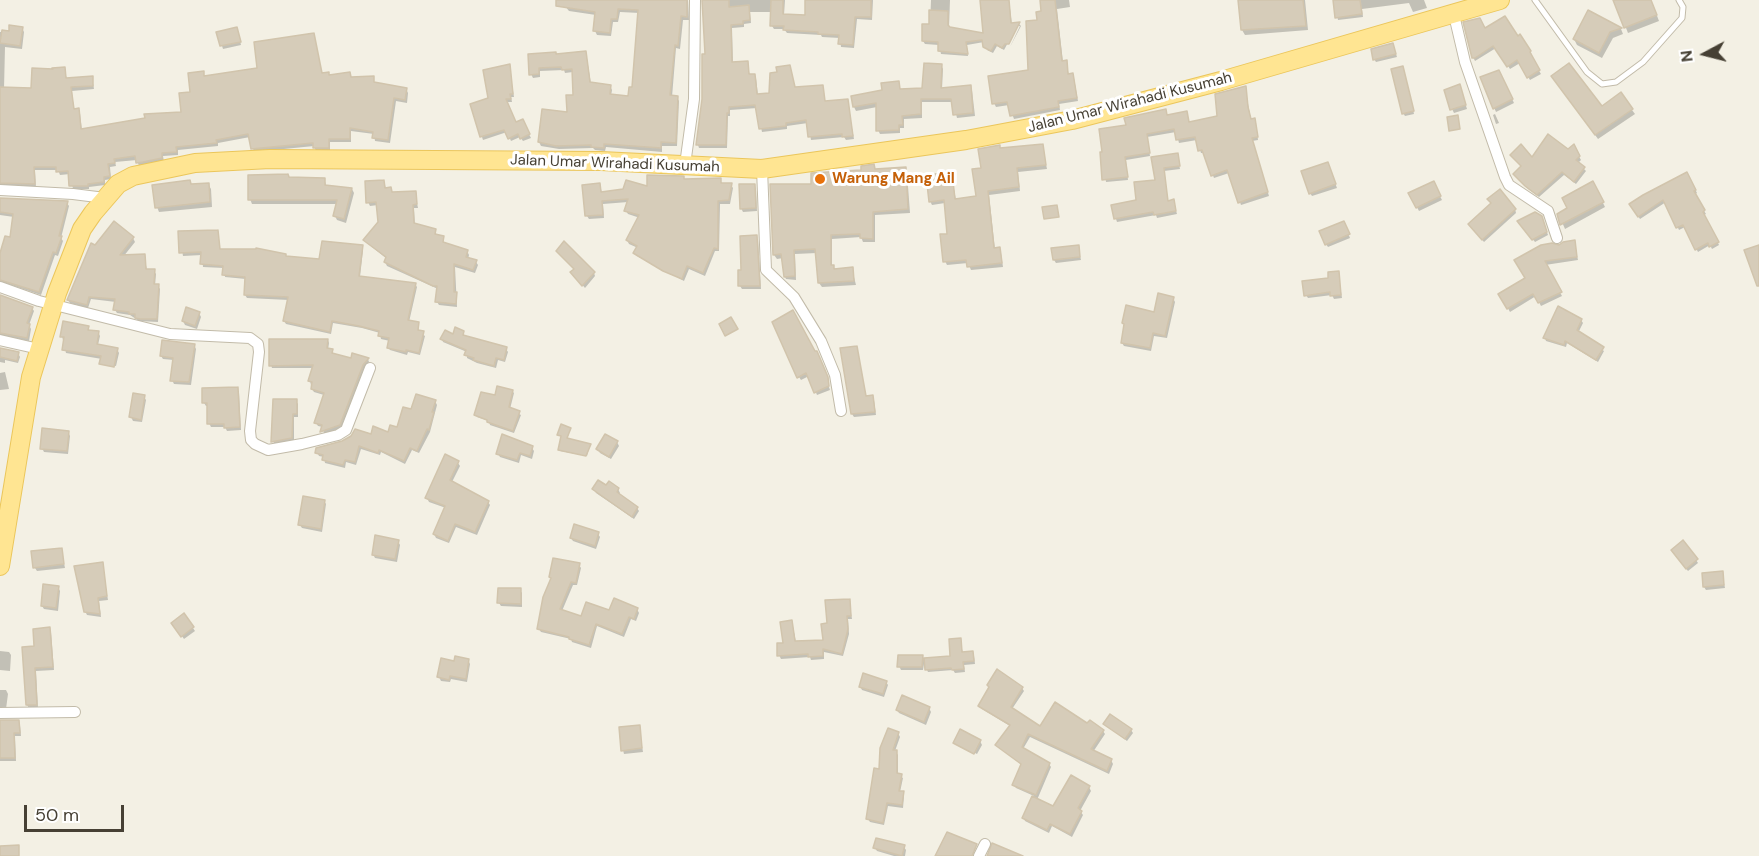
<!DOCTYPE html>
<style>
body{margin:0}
#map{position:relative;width:1759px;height:856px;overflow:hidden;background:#f3f0e4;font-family:"DM Sans",sans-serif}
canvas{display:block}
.north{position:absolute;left:1675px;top:24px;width:60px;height:60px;-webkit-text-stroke:4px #fff;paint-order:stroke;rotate:263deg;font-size:16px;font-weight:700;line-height:24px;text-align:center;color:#464034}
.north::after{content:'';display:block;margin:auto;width:21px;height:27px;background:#464034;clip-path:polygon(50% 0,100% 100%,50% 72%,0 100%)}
.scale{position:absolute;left:24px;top:805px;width:100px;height:27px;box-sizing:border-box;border:3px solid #464034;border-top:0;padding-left:8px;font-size:18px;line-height:21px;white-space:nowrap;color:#464034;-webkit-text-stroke:4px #fff;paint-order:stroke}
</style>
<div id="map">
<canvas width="1759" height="856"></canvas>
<div class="north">N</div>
<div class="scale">50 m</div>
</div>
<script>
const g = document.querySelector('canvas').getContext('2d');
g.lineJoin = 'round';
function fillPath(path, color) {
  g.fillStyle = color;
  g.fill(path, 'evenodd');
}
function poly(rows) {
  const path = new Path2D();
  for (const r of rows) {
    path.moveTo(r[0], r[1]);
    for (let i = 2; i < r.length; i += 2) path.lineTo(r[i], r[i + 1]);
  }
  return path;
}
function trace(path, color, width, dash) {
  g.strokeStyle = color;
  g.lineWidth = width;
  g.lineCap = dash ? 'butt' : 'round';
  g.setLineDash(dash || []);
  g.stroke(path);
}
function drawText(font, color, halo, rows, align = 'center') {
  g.font = font + ' "DM Sans",sans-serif';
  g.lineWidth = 6;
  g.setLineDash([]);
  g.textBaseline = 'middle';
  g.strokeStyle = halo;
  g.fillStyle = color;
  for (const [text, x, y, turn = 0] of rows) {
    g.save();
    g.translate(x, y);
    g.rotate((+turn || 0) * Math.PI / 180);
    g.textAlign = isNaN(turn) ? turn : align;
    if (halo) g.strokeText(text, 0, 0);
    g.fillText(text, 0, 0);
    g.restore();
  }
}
fillPath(poly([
 [560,0,688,0,689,20,683,20,680,49,676,48,672,97,677,98,679,101,677,146,662,146,662,152,606,147,605,151,595,150,593,148,559,149,541,146,539,142,569,114,575,96,573,72,565,73,564,70,540,71,540,77,533,78,531,74,529,55,556,56,586,52,591,84,610,86,612,90,611,96,630,98,633,89,640,13,620,12,618,22,613,22,611,36,597,35,595,31,596,15,569,11],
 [704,0,785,0,784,15,806,16,806,0,873,0,872,20,857,19,854,48,841,47,840,38,822,37,821,35,787,33,784,29,774,29,772,26,772,12,750,12,751,23,744,24,744,27,732,28,733,63,747,62,750,76,754,75,756,78,758,95,771,94,779,73,789,67,795,89,822,87,825,103,847,100,854,139,846,140,844,137,811,140,808,123,787,126,787,129,762,132,757,108,730,110,730,116,728,116,727,148,699,148,698,145,707,55],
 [924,0,950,0,949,27,985,35,981,0,1009,0,1012,25,1019,24,1021,26,1010,47,1020,26,1017,26,1004,50,997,46,993,53,987,50,984,42,967,45,968,56,941,54,939,45,925,44,923,41,930,26,931,0],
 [1041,0,1069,0,1070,7,1057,9,1063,62,1066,62,1069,75,1072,75,1074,78,1078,101,1059,104,1060,110,1014,119,1009,105,996,107,994,103,1029,71,1039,21,1043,12],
 [1239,0,1305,0,1308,30,1245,35,1242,30],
 [1334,0,1424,0,1427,8,1413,12,1409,3,1362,9,1363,17,1338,20],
 [1615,0,1651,0,1659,21,1628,33],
 [1589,12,1621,29,1623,34,1613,38,1602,58,1577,45,1574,39],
 [22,28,24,32,22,49,5,47,4,89,33,90,54,71,64,68,67,79,92,77,94,89,72,91,74,110,78,110,80,113,82,131,183,113,203,72,205,78,259,70,313,35,322,74,328,74,330,76,349,74,352,78,373,78,375,84,406,89,408,93,407,103,396,101,390,143,375,141,374,134,351,131,351,142,330,142,330,151,316,151,314,146,254,152,250,137,218,143,218,146,178,150,178,155,163,156,164,162,139,166,137,160,115,162,116,166,110,167,111,179,105,180,105,185,89,187,89,189,73,189,70,174,60,175,58,170,35,170,36,188,0,187,0,32,10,32],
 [1485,30,1517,38,1530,51,1532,55,1530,56,1541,74,1530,80,1520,63,1510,69,1496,48,1475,61,1473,57],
 [238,32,241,45,223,49,218,33],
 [1394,48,1397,57,1376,62,1374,59],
 [941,65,943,69,942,89,970,86,972,90,975,116,957,118,953,102,922,102,922,118,904,119,904,128,900,128,900,133,880,134,878,130,877,107,856,111,854,107,853,97,884,92,898,82,900,90,923,90],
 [509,66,514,97,511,97,512,102,506,102,516,124,522,121,531,138,523,141,520,137,511,141,507,132,483,140,471,105,490,99],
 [1404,71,1414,114,1405,116,1403,113],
 [1499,72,1514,103,1496,112,1482,78],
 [1556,81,1602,109,1632,110,1635,114,1598,139],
 [1245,87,1251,120,1256,123,1258,140,1252,141,1269,196,1241,205,1229,173,1214,178,1204,153,1201,153,1200,150,1197,140,1179,143,1176,132,1147,137,1150,156,1126,160,1128,180,1106,182,1102,154,1167,117,1186,113,1190,124,1219,117],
 [1461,90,1467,109,1454,113,1452,109],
 [1495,114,1499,123,1496,124,1493,115],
 [1042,145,1047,169,1018,172,1020,191,989,195,995,249,999,249,1001,253,1003,267,971,270,968,263,947,265,945,261,949,235,945,203,932,205,930,201,951,173,956,200,978,197,983,169],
 [1573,146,1581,160,1578,163,1586,171,1576,184,1564,175,1539,197,1528,189,1514,174,1522,167,1514,158,1532,159,1568,151],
 [1177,155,1180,169,1164,171,1168,202,1173,201,1177,214,1157,218,1156,215,1117,222,1116,219,1157,181,1153,159],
 [874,166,876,171,905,169,907,173,910,213,875,215,875,242,863,242,861,237,832,239,832,266,835,271,852,269,856,285,822,287,819,283,817,253,795,254,796,280,786,279,784,275,783,258,777,259,774,255,813,185,863,171],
 [1329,167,1337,188,1312,196,1310,193],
 [1687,174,1697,193,1694,195,1706,214,1704,215,1719,245,1712,249,1710,245,1698,252,1685,227,1679,230,1666,202,1640,219,1631,205],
 [289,179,324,179,327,187,352,189,354,193,346,223,337,220,335,216,338,204,252,204,250,199],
 [684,180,720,180,722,183,731,185,733,188,730,204,720,204,719,251,715,251,705,276,689,269,684,281,637,256,635,253,638,248,629,244,627,240,640,218,628,214,626,211,628,202,603,204,604,218,589,219,587,216,600,185,602,193,648,188],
 [384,181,386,189,390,189,392,193,415,193,418,208,414,208,415,225,435,230,437,236,443,238,444,245,467,251,469,255,468,259,476,262,478,265,475,273,455,267,457,307,439,305,437,302,438,289,387,266,385,262,387,259,367,243,365,240,379,223,378,205,370,206,368,202],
 [1433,183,1442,200,1419,211,1410,194],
 [1593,183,1605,207,1565,229,1559,215,1569,209],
 [208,184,211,189,212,207,159,212,157,207,192,186],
 [754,185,756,189,757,211,743,212,741,208],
 [0,199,67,203,69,206,61,238,63,241,58,256,55,255,41,295,5,283,0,283,0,258,12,239,14,217,0,215],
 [1492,204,1515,209,1516,213,1484,242,1472,228],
 [1543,221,1548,235,1535,242,1521,224],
 [1345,226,1350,238,1328,247,1326,244],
 [217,231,220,250,320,261,362,247,363,250,360,277,415,284,417,287,409,322,418,324,419,332,425,336,420,355,408,352,407,355,390,350,388,347,390,341,381,339,380,333,362,328,333,323,331,334,286,324,284,321,289,300,247,298,245,295,246,279,225,277,224,268,203,267,202,255,183,256,179,233],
 [756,237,758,240,761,289,742,289,740,286,742,271],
 [133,238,135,242,123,257,144,255,147,270,154,271,156,274,155,286,158,286,160,289,158,322,139,321,130,315,117,313,115,310,116,302,91,299,88,308,70,303,68,300,95,247],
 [1574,242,1578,260,1545,265,1562,296,1541,306,1536,296,1510,312,1500,294,1527,279,1559,247],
 [1078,247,1081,260,1056,263,1054,260],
 [559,254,594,273,595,276,585,288,574,275,575,270],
 [1338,272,1342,298,1334,299,1332,295,1308,298,1306,295],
 [0,296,32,308,34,311,29,325,31,329,29,341,4,336,0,337],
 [1173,298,1175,302,1167,338,1154,336,1151,351,1124,346,1122,343,1125,326,1123,323,1155,313],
 [199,313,201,317,197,329,185,325,183,321],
 [1581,320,1583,323,1578,333,1604,351,1598,362,1567,343,1566,347,1546,341,1545,338],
 [88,327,90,331,98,332,100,336,98,345,117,349,119,353,116,366,101,363,102,359,66,353,62,336],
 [463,333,465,336,506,349,508,352,505,362,498,360,496,368,477,363,467,358,467,352,443,342,442,339],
 [328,340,329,343,328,350,332,350,334,355,352,359,368,359,369,362,364,369,341,428,324,434,323,427,318,426,316,423,324,395,314,392,312,389,310,381,313,368,272,368,271,365],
 [194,345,196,349,191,385,174,384,172,380,174,360,163,359,161,356],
 [857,347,866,397,872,397,874,400,876,415,854,417,852,414,842,350],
 [0,349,18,353,20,357,18,363,5,360,5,363,0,362],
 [815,353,818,356,830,390,817,395,809,376,801,380,799,377],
 [5,372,9,389,0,390,0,373],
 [237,389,239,392,241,430,227,431,225,427,211,427,209,423,209,406,206,406,204,403],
 [512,391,514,393,510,409,521,415,514,433,490,425,489,421,477,417,476,415,496,397],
 [144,397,146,400,142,422,133,421,131,417],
 [296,401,298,404,298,417,294,417,294,441,275,445,273,441],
 [435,401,437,405,430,432,419,453,412,450,405,464,381,452,380,455,361,449,356,465,346,462,345,468,325,463,324,457,319,456,317,452,372,436,389,433,398,429,412,411],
 [570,429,567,440,590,445,587,456,560,451,562,437,559,435],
 [68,432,70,436,68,454,44,452,42,448],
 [617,442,619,446,611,459,600,453,598,449],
 [532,448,534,451,532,459,521,455,519,463,500,457,498,454],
 [458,463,460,466,452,482,488,502,490,505,477,535,456,527,449,543,436,538,434,534,446,508,429,502,427,498],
 [606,487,618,489,620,493,618,495,637,508,639,511,634,519,596,493,594,489],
 [324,501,326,504,322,532,302,528,300,525],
 [598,534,600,537,596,549,573,541,571,538],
 [398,541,400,545,397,562,375,558,373,554],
 [61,549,65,568,37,571,35,568],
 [1674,554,1696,560,1698,563,1688,571],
 [102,564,108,600,99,601,101,617,87,615,85,611],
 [579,565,581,568,577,585,573,585,562,611,582,617,610,612,637,609,639,613,636,621,631,619,624,637,597,626,591,648,572,642,571,639,541,632,539,629,552,580,550,577],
 [1722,573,1725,588,1706,590,1704,587],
 [58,587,60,591,58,611,44,609,42,606],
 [520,590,522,593,522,607,501,606,499,603],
 [849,600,852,619,848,619,849,634,843,656,824,652,824,659,811,660,810,657,781,659,779,655,792,622,796,642,824,641,829,624],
 [184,615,195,631,184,639,173,623],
 [49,629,51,632,54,670,36,671,38,708,29,708,27,705,36,648],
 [960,640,963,653,973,653,974,656,975,664,964,665,965,672,955,673,953,670,928,672,924,664,923,670,901,670,899,666,922,656,924,659,952,657],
 [0,651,9,652,11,655,10,671,0,670],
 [468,660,470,664,467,682,451,679,450,682,441,681,439,677,455,662],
 [886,682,888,685,884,697,862,690,860,686],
 [1022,688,1024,691,1012,709,1041,728,1088,725,1103,731,1105,734,1093,752,1111,760,1113,764,1109,774,1030,737,1023,749,1049,764,1051,767,1037,800,1054,808,1072,777,1089,787,1091,791,1080,811,1083,815,1072,837,1052,826,1049,833,1025,821,1024,818,1034,796,1016,788,1014,785,1022,765,997,745,1010,726,982,709,980,706],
 [0,690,6,690,8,694,6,709,0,709],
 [929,708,931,712,926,725,899,713,897,710],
 [0,722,18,722,20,725,21,736,15,736,16,761,0,761],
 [1105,724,1131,730,1133,733,1127,741],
 [639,727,643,752,624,754,623,750],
 [961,731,980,741,982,745,977,754,955,743,955,745,955,743],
 [898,733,900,737,895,751,898,755,898,775,903,778,900,792,904,796,903,808,888,806,884,825,870,822,868,819,881,771],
 [904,847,906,850,905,856,894,856,877,851,875,848]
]), '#0003');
const building = poly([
 [556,0,687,0,687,17,681,16,678,46,675,45,670,95,678,96,676,143,661,142,661,148,604,144,604,148,591,147,591,145,556,146,538,142,542,109,567,112,566,95,573,95,572,69,562,70,561,67,539,68,539,74,529,75,528,54,556,52,556,54,586,51,590,82,611,85,610,94,628,96,629,87,632,87,638,10,618,9,617,19,611,19,610,33,593,31,595,12,556,6,556,0],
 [702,0,729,0,729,7,749,5,750,20,743,21,743,24,731,25,732,62,748,61,749,74,755,74,757,94,769,93,770,73,777,72,776,67,790,65,795,87,823,85,825,101,848,99,853,136,842,137,842,134,808,137,806,120,786,123,786,126,759,129,755,105,729,107,729,113,727,113,726,145,696,145,702,99,702,54,705,54,702,0],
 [771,0,783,0,783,14,805,15,805,0,871,0,871,17,855,17,853,45,838,44,839,35,818,34,818,32,783,30,784,26,770,26,771,0],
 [980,0,1009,0,1011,23,1020,22,1009,44,1005,44,1002,48,995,44,991,51,983,47,982,40,966,42,968,54,938,51,938,42,922,41,922,24,929,24,929,10,948,11,948,25,950,27,983,33,980,0],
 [1040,0,1055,0,1062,61,1067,60,1068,74,1073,73,1077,98,1058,101,1059,107,1010,116,1007,102,992,104,988,76,1028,70,1026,21,1037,20,1036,12,1041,11,1040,0],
 [1238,0,1303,0,1306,26,1241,30,1238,0],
 [1333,0,1360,0,1362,14,1335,18,1333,0],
 [1613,0,1651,0,1657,15,1624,28,1613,0],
 [1588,10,1622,28,1610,32,1599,53,1573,39,1588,10],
 [1505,16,1518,36,1520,34,1531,51,1530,52,1540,70,1527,78,1517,60,1507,67,1493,46,1475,58,1472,58,1463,22,1480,18,1485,28,1505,16],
 [9,25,23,27,20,46,0,43,2,30,9,31,9,25],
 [237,27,241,42,220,46,216,32,237,27],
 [314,33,322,73,329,72,329,75,350,72,351,77,374,76,374,82,407,88,405,100,394,98,388,140,372,138,373,132,350,128,350,139,329,139,329,148,313,148,313,143,251,149,248,134,216,140,217,143,176,147,177,152,162,153,162,158,143,162,136,163,135,156,114,159,115,163,108,164,110,176,104,177,104,182,88,184,88,186,69,186,68,171,56,172,56,167,34,167,35,184,0,183,0,87,31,88,32,68,53,69,52,68,65,67,66,78,93,76,93,86,71,87,74,109,79,108,81,129,145,118,144,114,181,112,179,93,190,92,188,73,204,71,204,76,257,68,254,42,314,33],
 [1393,43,1396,54,1373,60,1371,49,1393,43],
 [924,63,942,64,941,88,971,85,973,113,953,115,951,99,921,99,921,114,902,116,903,125,899,125,899,130,876,131,876,103,853,107,851,96,882,90,881,83,899,81,900,89,922,88,924,63],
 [1569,63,1602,106,1621,92,1633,109,1595,135,1551,76,1569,63],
 [510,64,513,94,510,94,511,99,506,99,516,122,523,119,530,134,520,139,518,134,508,139,504,130,480,137,470,104,488,98,483,70,510,64],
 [1403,66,1414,111,1402,114,1391,69,1403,66],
 [1499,70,1513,99,1493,109,1480,77,1499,70],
 [1460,84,1466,105,1450,110,1444,90,1460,84],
 [1246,86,1248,107,1251,119,1255,118,1258,137,1252,138,1268,192,1238,203,1227,170,1211,176,1202,150,1198,151,1195,137,1176,140,1174,129,1147,134,1150,153,1125,157,1128,177,1102,180,1100,152,1102,152,1099,129,1126,125,1124,118,1166,109,1167,115,1187,111,1189,122,1217,116,1215,94,1246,86],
 [1458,115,1460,129,1449,131,1447,117,1458,115],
 [1548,134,1568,149,1574,144,1580,156,1576,160,1585,167,1574,182,1562,172,1537,195,1525,186,1513,174,1521,166,1510,155,1521,144,1532,157,1548,134],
 [1043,144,1046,165,1017,168,1019,187,988,191,994,248,1000,247,1002,263,967,267,966,260,943,262,940,234,947,234,944,200,929,202,926,175,952,172,955,199,976,196,972,169,981,168,978,149,1000,145,1000,148,1043,144],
 [1178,153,1180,166,1164,168,1168,201,1174,199,1176,211,1154,215,1153,212,1114,219,1111,205,1136,200,1134,182,1155,180,1151,157,1178,153],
 [1328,162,1336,184,1309,194,1301,171,1328,162],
 [874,164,875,169,906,167,908,209,873,212,873,239,860,238,860,234,831,235,831,265,834,265,834,269,853,267,854,281,818,283,815,249,794,250,795,276,784,277,781,254,773,255,770,184,811,184,811,173,861,170,861,166,874,164],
 [1687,172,1696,190,1694,191,1705,210,1703,212,1719,242,1709,247,1708,243,1695,250,1683,225,1676,228,1663,200,1638,217,1629,204,1643,195,1687,172],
 [288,174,289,177,325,178,325,185,352,188,344,219,333,216,337,200,248,200,248,175,288,174],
 [647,175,684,176,684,179,721,178,721,183,732,183,729,200,718,201,718,249,714,248,703,273,687,266,682,279,663,271,633,253,637,246,626,240,639,215,624,211,628,199,602,201,603,215,585,216,582,185,600,183,601,192,623,189,626,180,647,186,647,175],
 [190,180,191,184,209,183,210,202,155,208,152,185,190,180],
 [384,180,385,188,391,187,392,192,416,191,417,204,413,205,414,223,436,229,435,234,444,236,443,242,468,250,466,257,477,260,473,270,454,264,454,292,457,292,456,304,435,302,437,286,433,286,384,262,386,257,363,240,378,222,376,202,366,203,365,181,384,180],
 [1434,181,1441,196,1416,208,1408,193,1434,181],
 [1593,181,1604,202,1560,225,1557,214,1567,208,1562,198,1593,181],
 [739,184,755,184,756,208,740,209,739,184],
 [1500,189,1516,209,1482,240,1468,224,1491,203,1487,199,1500,189],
 [0,198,68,201,59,236,62,236,56,253,53,252,39,292,0,280,0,253,5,236,10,237,13,214,0,212,0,198],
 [1057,205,1059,217,1044,219,1042,207,1057,205],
 [1535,212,1542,216,1547,232,1532,240,1517,221,1535,212],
 [114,221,134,237,120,255,145,254,146,269,155,269,154,284,159,284,157,319,140,319,135,318,135,314,129,314,129,312,113,310,115,299,89,297,87,305,67,300,91,243,95,245,114,221],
 [1344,221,1350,234,1325,245,1319,231,1344,221],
 [218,230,220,249,256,249,256,248,286,254,286,256,319,259,322,241,363,245,359,276,416,283,408,320,419,322,418,330,424,331,419,353,406,350,406,352,387,348,389,338,378,336,379,331,359,326,332,321,330,332,283,321,288,297,244,295,245,277,222,275,223,266,200,264,201,252,179,253,178,231,218,230],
 [757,235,760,286,738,286,738,270,741,270,740,236,757,235],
 [1575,240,1577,257,1545,261,1562,292,1538,303,1533,294,1507,309,1498,294,1525,278,1514,260,1541,245,1552,243,1559,245,1563,242,1575,240],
 [564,241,595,272,582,286,570,272,574,269,556,251,564,241],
 [1079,245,1080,257,1053,260,1051,248,1079,245],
 [1759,245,1759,286,1757,286,1744,250,1759,245],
 [1339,271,1341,295,1330,296,1330,292,1304,296,1302,281,1328,278,1328,272,1339,271],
 [1158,293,1174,297,1165,336,1153,333,1150,348,1121,343,1124,324,1122,323,1126,305,1154,312,1158,293],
 [0,295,33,307,27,323,30,324,27,338,0,333,0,295],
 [1558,306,1582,319,1577,330,1604,347,1596,360,1565,341,1564,345,1543,338,1558,306],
 [186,307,200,312,195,326,182,321,186,307],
 [793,310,815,351,817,351,828,377,829,386,814,393,806,373,797,378,772,322,793,310],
 [731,317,738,329,725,336,719,324,731,317],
 [63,321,89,326,88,330,99,331,97,344,118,348,114,367,99,364,101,356,62,350,64,337,60,337,63,321],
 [455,327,464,331,463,335,507,347,504,360,496,358,494,366,473,360,474,358,464,355,466,350,440,339,445,330,453,334,455,327],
 [269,339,328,339,327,348,333,349,332,353,351,358,352,353,369,358,363,365,340,425,320,432,322,425,314,423,324,393,311,389,312,382,308,381,313,365,269,366,269,339],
 [162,340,195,344,189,382,170,381,173,358,160,356,162,340],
 [857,346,866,396,873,395,875,412,851,414,840,348,857,346],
 [0,348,19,352,17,361,0,357,0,348],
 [497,386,513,390,509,407,520,411,513,431,487,422,487,420,474,415,481,392,495,395,497,386],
 [238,387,240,427,224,428,224,424,207,424,207,403,202,403,202,388,238,387],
 [133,393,145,395,141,420,129,417,133,393],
 [416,394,436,400,432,412,434,412,429,430,427,429,417,451,410,448,404,461,379,450,378,453,359,446,355,462,345,460,343,465,322,460,323,455,315,453,316,448,342,441,351,436,355,429,371,434,373,426,388,432,390,425,397,427,403,407,411,409,416,394],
 [273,399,297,399,297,414,293,414,292,438,271,442,273,399],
 [561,424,571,428,567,438,591,444,586,456,558,450,561,436,557,435,561,424],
 [42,428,69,431,67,451,40,449,42,428],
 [502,434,533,446,530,456,520,453,517,460,496,454,502,434],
 [605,434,618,441,609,457,596,449,605,434],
 [445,454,459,461,450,480,489,501,475,532,455,524,448,541,433,534,445,506,425,498,445,454],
 [598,480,606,485,609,481,619,488,617,492,638,507,632,517,592,489,598,480],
 [303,496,325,500,321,529,298,525,303,496],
 [574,524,599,532,595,546,570,538,574,524],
 [375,535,399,540,395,559,372,555,375,535],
 [1683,540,1698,559,1686,569,1671,550,1683,540],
 [62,548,64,564,33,568,31,551,62,548],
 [553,558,580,563,576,583,571,582,560,609,581,616,586,602,609,610,614,598,638,608,634,619,629,617,622,634,596,624,589,645,569,639,569,637,537,629,543,597,551,578,549,577,553,558],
 [103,562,107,596,98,598,100,614,84,612,74,566,103,562],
 [1723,571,1724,585,1703,587,1702,573,1723,571],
 [43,584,59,586,56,608,41,606,43,584],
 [498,588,521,588,521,604,497,603,498,588],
 [850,599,851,616,847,616,848,629,842,654,823,649,823,656,808,657,808,654,777,656,777,643,783,643,780,622,792,620,795,641,823,640,821,624,827,623,825,600,850,599],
 [184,613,194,627,181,637,171,623,184,613],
 [50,627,53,667,35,668,37,705,26,705,22,647,34,646,33,629,50,627],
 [961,638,962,652,973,651,974,661,963,662,964,669,952,670,951,668,925,670,924,658,950,656,949,639,961,638],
 [898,655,923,655,922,667,897,667,898,655],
 [455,656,469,659,466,679,450,676,449,680,437,677,441,658,454,661,455,656],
 [997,669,1023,687,1011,707,1040,726,1055,702,1087,723,1090,720,1104,730,1091,749,1112,759,1107,771,1028,734,1022,747,1050,763,1036,795,1012,785,1021,764,995,745,1010,725,978,706,989,687,987,685,997,669],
 [863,673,887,681,883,694,859,687,863,673],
 [902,695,930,707,924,722,896,710,902,695],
 [1110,714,1132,729,1125,739,1103,724,1110,714],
 [0,720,19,720,20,733,14,733,15,758,0,758,0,720],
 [640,725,642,748,621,751,619,727,640,725],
 [888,728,899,732,893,750,897,750,897,773,902,774,899,791,904,791,902,805,887,803,883,823,866,819,874,768,879,769,880,748,888,728],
 [960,729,981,740,974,754,953,743,960,729],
 [1071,775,1090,786,1078,808,1082,811,1070,834,1050,824,1047,830,1022,818,1032,796,1053,806,1071,775],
 [947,832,977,844,972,856,935,856,947,832],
 [876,838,905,845,902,856,873,848,876,838],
 [992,843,1023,856,987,856,992,843],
 [19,845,19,856,0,856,0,846,19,845]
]);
fillPath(building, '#d6ccb9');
trace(building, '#d1c4ac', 1.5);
const service = poly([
 [1535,0,1587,72,1602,84,1616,82,1643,62,1682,18,1683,7,1679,0]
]);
const minor = poly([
 [1454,15,1465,62,1505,177,1509,185,1548,211,1557,238],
 [685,165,694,99,695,0],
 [762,169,766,270,794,297,821,341,835,375,841,411],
 [0,190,73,194,105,198],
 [0,287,39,301,170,334,250,338,258,344,259,352,250,431,251,440,255,444,268,450,302,444,338,435,346,430,370,368],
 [0,340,39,349],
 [0,713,75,712],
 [979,856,985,844]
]);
const primary = poly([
 [0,566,31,377,57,293,82,229,93,213,118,184,133,176,195,163,270,159,601,161,762,169,966,140,1072,120,1221,81,1500,0]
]);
trace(service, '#c2bba9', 7);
trace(minor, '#c2bba9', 12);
trace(primary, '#ebc65b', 20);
trace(service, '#fff', 5);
trace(minor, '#fff', 10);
trace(primary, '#ffe592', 18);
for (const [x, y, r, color] of [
 [820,179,6,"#e8710a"]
]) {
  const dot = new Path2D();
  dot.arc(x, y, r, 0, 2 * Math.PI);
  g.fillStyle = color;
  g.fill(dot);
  trace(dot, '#fff', 2);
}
drawText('15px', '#464034', '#fff', [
 ["Jalan Umar Wirahadi Kusumah",1130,103,-14],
 ["Jalan Umar Wirahadi Kusumah",615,164,2]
]);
drawText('bold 15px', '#c56008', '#fff', [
 ["Warung Mang Ail",832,179]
], 'left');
</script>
